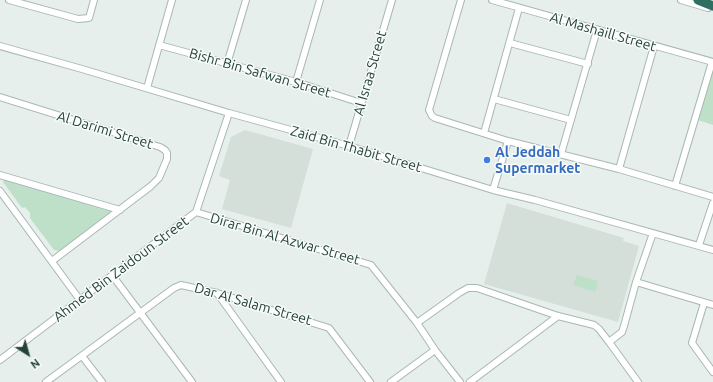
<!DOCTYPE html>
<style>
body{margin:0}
#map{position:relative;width:713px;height:382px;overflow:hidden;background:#e6efeb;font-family:Ubuntu,sans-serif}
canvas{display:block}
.north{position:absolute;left:8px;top:334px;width:40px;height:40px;-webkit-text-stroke:3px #f7fbf9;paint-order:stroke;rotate:143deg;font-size:11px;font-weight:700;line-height:16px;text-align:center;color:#24423a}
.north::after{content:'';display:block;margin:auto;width:14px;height:18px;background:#24423a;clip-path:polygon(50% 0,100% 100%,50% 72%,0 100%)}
</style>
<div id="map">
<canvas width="713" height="382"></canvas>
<div class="north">N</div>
</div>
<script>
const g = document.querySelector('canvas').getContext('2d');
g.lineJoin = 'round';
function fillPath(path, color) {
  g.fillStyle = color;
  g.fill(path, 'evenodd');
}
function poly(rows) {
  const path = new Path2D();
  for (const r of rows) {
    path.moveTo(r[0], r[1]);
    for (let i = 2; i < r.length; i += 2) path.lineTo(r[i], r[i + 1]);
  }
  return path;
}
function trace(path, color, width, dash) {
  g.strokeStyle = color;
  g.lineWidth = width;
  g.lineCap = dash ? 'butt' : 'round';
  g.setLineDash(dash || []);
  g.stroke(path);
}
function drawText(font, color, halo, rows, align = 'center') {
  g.font = font + ' Ubuntu,sans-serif';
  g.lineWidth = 3;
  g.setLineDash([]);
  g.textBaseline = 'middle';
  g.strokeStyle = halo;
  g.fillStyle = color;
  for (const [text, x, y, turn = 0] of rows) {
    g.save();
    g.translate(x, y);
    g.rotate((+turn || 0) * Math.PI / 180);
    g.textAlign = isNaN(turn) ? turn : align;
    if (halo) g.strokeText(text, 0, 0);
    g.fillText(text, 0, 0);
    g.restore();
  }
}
fillPath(poly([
 [245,130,313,149,291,228,222,209,230,180,219,176,231,137],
 [507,203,624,238,623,241,639,246,618,322,484,284]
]), '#d4dfda');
fillPath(poly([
 [713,70,713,125,698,120],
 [5,178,110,209,113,212,59,251,54,250,30,218,30,213,25,207,22,208,3,182],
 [577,275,598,281,595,292,573,285]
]), '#bfe0c8');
const minor = poly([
 [9,0,78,19,89,18,94,0],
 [461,0,429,110,432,116,435,118,508,141,619,169,713,197],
 [492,0,713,62],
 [681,0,708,8],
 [510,43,588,64],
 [159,45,296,82,361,103],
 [0,46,82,69,229,113,349,146,493,190,535,200,713,250],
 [227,64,246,0],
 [296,82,320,0],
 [147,88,172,0],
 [0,97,160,147,165,150,167,153,167,159,159,178,151,186,52,261],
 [494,99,571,120],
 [484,133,519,8],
 [349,146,392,0],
 [561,154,597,30],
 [619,169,654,46],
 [0,175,120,210],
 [675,186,712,62],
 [493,190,508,141],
 [0,191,80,300],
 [196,212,371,265,417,323,435,350,460,382],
 [699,245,713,203],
 [112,275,192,382],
 [636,282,713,305],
 [217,293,281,382],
 [704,303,692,343,713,372],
 [417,323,459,293,468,288,477,288,558,316,594,325,599,329,609,342,638,382],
 [609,342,622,332,624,326,636,282,653,233],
 [82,356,102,382],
 [0,360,196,212,229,113],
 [46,382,174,288,181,285,217,293,329,328,370,382],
 [391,382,435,350],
 [470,382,558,316]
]);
const highway = poly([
 [698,0,713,6]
]);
trace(minor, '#a8b8b2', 8);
trace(highway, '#c2cac8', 10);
trace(minor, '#fff', 6);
trace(highway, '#2f6f62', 9);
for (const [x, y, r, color] of [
 [487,160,4,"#3f7fe0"]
]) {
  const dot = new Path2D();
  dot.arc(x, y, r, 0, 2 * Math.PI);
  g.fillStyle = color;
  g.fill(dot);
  trace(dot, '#f7fbf9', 1.5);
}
drawText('14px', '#24423a', '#f7fbf9', [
 ["Al Mashaill Street",603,32,16],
 ["Bishr Bin Safwan Street",260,73,16],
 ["Al Israa Street",370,73,-74],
 ["Al Darimi Street",105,130,17],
 ["Zaid Bin Thabit Street",356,149,16],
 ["Dirar Bin Al Azwar Street",285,239,16],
 ["Ahmed Bin Zaidoun Street",121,269,-37],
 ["Dar Al Salam Street",253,304,16]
]);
drawText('bold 14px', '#366cbe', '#f7fbf9', [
 ["Al Jeddah",495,152],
 ["Supermarket",495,168]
], 'left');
</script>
